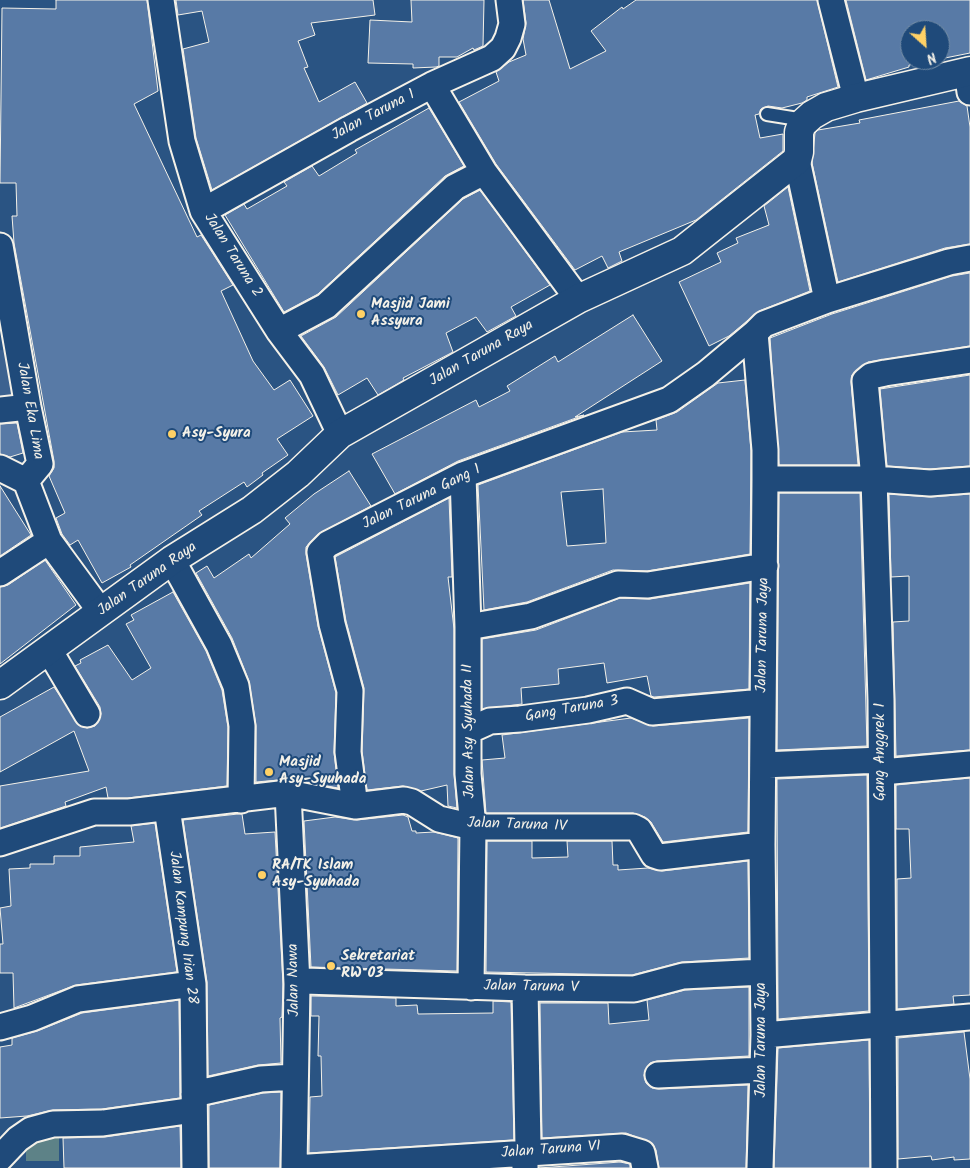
<!DOCTYPE html>
<style>
body{margin:0}
#map{position:relative;width:970px;height:1168px;overflow:hidden;background:#2a5483;font-family:Kalam,sans-serif}
canvas{display:block}
.north{position:absolute;left:900px;top:20px;width:50px;height:50px;box-sizing:border-box;background:#1f4a7a;border:1px solid #748da6;border-radius:50%;rotate:154deg;font-size:14px;font-weight:700;line-height:20px;text-align:center;color:#f4f1e8}
.north::after{content:'';display:block;margin:auto;width:18px;height:22px;background:#ffd166;clip-path:polygon(50% 0,100% 100%,50% 72%,0 100%)}
</style>
<div id="map">
<canvas width="970" height="1168"></canvas>
<div class="north">N</div>
</div>
<script>
const g = document.querySelector('canvas').getContext('2d');
g.lineJoin = 'round';
function fillPath(path, color) {
  g.fillStyle = color;
  g.fill(path, 'evenodd');
}
function poly(rows) {
  const path = new Path2D();
  for (const r of rows) {
    path.moveTo(r[0], r[1]);
    for (let i = 2; i < r.length; i += 2) path.lineTo(r[i], r[i + 1]);
  }
  return path;
}
function trace(path, color, width, dash) {
  g.strokeStyle = color;
  g.lineWidth = width;
  g.lineCap = dash ? 'butt' : 'round';
  g.setLineDash(dash || []);
  g.stroke(path);
}
function drawText(font, color, halo, rows, align = 'center') {
  g.font = font + ' Kalam,sans-serif';
  g.lineWidth = 4;
  g.setLineDash([]);
  g.textBaseline = 'middle';
  g.strokeStyle = halo;
  g.fillStyle = color;
  for (const [text, x, y, turn = 0] of rows) {
    g.save();
    g.translate(x, y);
    g.rotate((+turn || 0) * Math.PI / 180);
    g.textAlign = isNaN(turn) ? turn : align;
    if (halo) g.strokeText(text, 0, 0);
    g.fillText(text, 0, 0);
    g.restore();
  }
}
fillPath(poly([
 [0,350,10,351,16,407,0,408]
]), '#3c6290');
fillPath(poly([
 [26,1134,59,1134,59,1161,26,1161]
]), '#5d8287');
const building = poly([
 [56,0,147,0,158,91,134,104,197,237,201,235,233,285,221,291,253,361,274,390,290,380,313,416,277,439,288,455,262,473,263,475,247,487,244,482,199,511,202,515,130,565,131,567,102,583,78,540,70,545,62,534,56,518,65,513,49,476,54,468,54,461,14,243,12,216,17,216,16,183,0,183,2,8,56,9,56,0],
 [176,0,373,0,375,15,311,23,315,35,298,41,308,67,304,68,319,102,355,82,367,103,212,190,196,138,183,49,209,42,202,11,178,15,176,0],
 [411,0,484,0,483,46,474,50,473,48,457,57,439,57,439,66,436,67,413,68,413,64,368,63,370,20,412,22,411,0],
 [523,0,549,0,570,69,606,51,591,31,622,7,623,9,636,0,817,0,838,87,807,97,807,100,802,103,782,108,768,106,761,109,759,114,755,115,760,138,783,134,783,151,696,220,619,252,622,261,608,268,602,256,575,270,496,164,459,102,499,81,496,72,509,62,526,55,523,39,526,23,523,0],
 [846,0,970,0,970,53,940,59,940,30,910,30,910,60,935,60,909,65,909,67,866,80,846,0],
 [959,101,967,106,970,127,970,244,945,248,838,282,812,163,815,133,818,130,860,123,859,120,959,101],
 [429,108,464,166,445,176,318,294,284,312,225,215,244,204,247,209,287,186,284,182,312,166,319,176,357,153,355,150,429,108],
 [788,187,810,291,759,311,729,336,709,346,679,282,721,262,717,253,738,243,736,238,769,225,764,206,788,187],
 [480,190,550,285,511,307,516,316,487,332,476,317,446,333,453,352,403,378,404,380,378,395,367,378,338,395,324,367,301,336,336,317,463,199,480,190],
 [970,273,970,346,868,362,852,375,851,382,858,465,779,465,770,338,832,314,952,276,970,273],
 [633,315,662,361,575,417,584,415,458,461,395,494,372,454,476,400,479,407,510,391,507,386,555,356,558,362,633,315],
 [970,375,970,466,930,469,887,466,880,389,970,375],
 [745,380,751,451,750,554,647,571,613,570,527,602,484,610,478,485,622,432,657,430,656,420,677,412,718,383,745,380],
 [603,489,606,543,567,546,561,492,603,489],
 [17,423,23,453,10,457,0,454,0,424,17,423],
 [349,471,371,506,318,534,306,547,306,554,318,626,336,693,334,752,338,788,290,779,256,782,256,726,249,681,232,638,196,573,207,566,214,578,249,554,251,558,290,524,285,518,314,494,349,471],
 [0,486,31,535,0,556,0,486],
 [779,493,860,493,867,746,777,750,779,493],
 [889,494,931,497,970,494,970,750,896,756,893,622,909,621,909,576,891,577,889,494],
 [449,498,452,577,448,577,454,629,454,774,457,808,448,806,447,785,421,791,403,786,367,790,362,751,364,688,346,621,335,557,449,498],
 [45,560,76,605,0,664,0,587,8,585,45,560],
 [750,583,749,689,654,697,651,696,647,676,607,683,604,663,558,669,559,684,521,688,522,704,482,709,482,639,536,630,620,598,650,599,750,583],
 [173,592,206,651,222,690,228,727,227,786,128,798,108,798,106,787,65,802,66,806,0,828,0,786,89,771,74,731,0,772,0,717,54,687,80,726,87,728,95,726,101,714,100,707,75,666,81,663,80,660,108,645,132,680,151,668,126,624,134,620,131,615,173,592],
 [631,718,653,726,749,718,748,832,663,842,651,822,645,817,633,813,486,813,482,760,505,758,502,735,631,718],
 [867,775,869,1011,778,1019,777,779,867,775],
 [970,778,970,995,953,996,954,1004,897,1009,897,879,911,878,909,829,896,829,896,785,970,778],
 [238,814,242,814,245,834,275,832,283,984,282,1017,280,1018,281,1063,258,1065,208,1076,207,982,183,820,238,814],
 [403,815,408,817,412,831,416,831,416,833,434,832,458,838,457,971,311,967,304,821,335,817,357,820,403,815],
 [155,823,177,972,76,985,14,1008,13,973,0,973,0,944,3,944,0,908,11,906,9,869,30,868,30,864,54,864,54,856,80,856,80,847,134,842,131,826,155,823],
 [487,841,532,841,532,858,568,857,567,841,612,841,613,865,618,865,618,870,648,868,662,871,748,861,749,958,682,962,632,975,486,972,487,841],
 [749,987,749,1056,657,1061,650,1063,644,1075,646,1083,652,1088,659,1089,748,1085,746,1168,659,1168,656,1150,652,1143,626,1133,542,1138,540,1003,608,1003,609,1024,649,1020,647,1000,685,990,749,987],
 [311,996,396,998,396,1006,417,1005,418,1014,493,1013,493,1001,511,1002,514,1140,309,1153,310,1097,322,1096,321,1056,318,1056,319,1016,311,1016,311,996],
 [179,1000,180,1098,102,1109,53,1110,27,1116,0,1118,0,1047,12,1045,12,1038,37,1031,82,1013,179,1000],
 [964,1032,970,1079,970,1159,954,1160,954,1157,932,1160,931,1156,898,1159,898,1038,964,1032],
 [869,1040,870,1168,774,1168,778,1048,869,1040],
 [281,1092,280,1168,209,1168,209,1105,263,1093,281,1092],
 [180,1126,181,1168,64,1168,63,1138,105,1137,180,1126],
 [620,1162,630,1164,630,1168,539,1168,620,1162]
]);
fillPath(building, '#587aa6');
trace(building, '#f4f1e8', 1);
const service = poly([
 [767,114,792,118,802,124]
]);
const minor = poly([
 [161,0,182,141,203,211,279,331,312,375,340,434],
 [831,0,856,98],
 [967,71,970,92],
 [432,85,484,172,578,299],
 [797,160,827,300],
 [203,211,349,129,432,85,492,58,503,48,508,38,512,24,509,0],
 [0,246,28,407,40,464,26,481,49,541,101,612],
 [279,331,326,306,455,187,484,172],
 [0,410,28,407],
 [0,468,26,481],
 [463,475,468,627,468,774,473,827,471,987],
 [765,479,874,479,930,483,970,480],
 [172,560,219,645,236,686,242,726,241,800],
 [0,573,49,541],
 [468,627,531,616,618,584,648,585,765,566],
 [49,650,87,714],
 [470,730,490,721,520,719,588,710,627,701,652,712,763,702],
 [763,765,881,760],
 [882,772,970,764],
 [288,793,297,984,294,1168],
 [355,806,348,752,350,691,332,624,320,552,328,544,463,475,669,400,706,374,755,333],
 [167,808,193,984,195,1168],
 [0,843,94,812,129,812,288,793,355,806,404,800,412,802,439,819,473,827,633,827,639,830,654,855,660,857,762,845],
 [297,984,304,981,525,988,634,989,683,976,763,972],
 [0,1027,32,1018,78,999,193,984],
 [764,1035,970,1017],
 [658,1075,763,1070],
 [194,1094,261,1079,295,1077],
 [0,1158,18,1139,31,1130,53,1124,103,1123,194,1110],
 [294,1168,622,1147,642,1153,645,1168],
 [525,1168,525,1153,528,1146,525,988],
 [760,1168,764,1035,762,845,765,479,765,450,755,333,764,324,827,300,949,262,970,258],
 [884,1168,881,700,874,479,865,381,871,376,885,373,970,360]
]);
const tertiary = poly([
 [0,685,172,560,252,510,298,474,340,434,578,299,682,251,797,160,799,152,799,132,802,124,812,115,826,107,856,98,970,71]
]);
trace(service, '#f4f1e8', 16);
trace(minor, '#f4f1e8', 29);
trace(tertiary, '#f4f1e8', 31);
trace(service, '#1f4a7a', 12);
trace(minor, '#1f4a7a', 25);
trace(tertiary, '#1f4a7a', 28);
for (const [x, y, r, color] of [
 [361,314,5,"#ffd166"],
 [172,434,5,"#ffd166"],
 [269,772,5,"#ffd166"],
 [262,875,5,"#ffd166"],
 [331,966,5,"#ffd166"]
]) {
  const dot = new Path2D();
  dot.arc(x, y, r, 0, 2 * Math.PI);
  g.fillStyle = color;
  g.fill(dot);
  trace(dot, '#1f4a7a', 2);
}
drawText('15px', '#f4f1e8', '#1f4a7a', [
 ["Jalan Taruna 1",374,116,-28],
 ["Jalan Taruna 2",232,256,58],
 ["Jalan Taruna Raya",482,354,-30],
 ["Jalan Eka Lima",29,411,80],
 ["Jalan Taruna Gang 1",422,498,-26],
 ["Jalan Taruna Raya",148,580,-35],
 ["Jalan Taruna Jaya",764,635,-89],
 ["Gang Taruna 3",572,710,-10],
 ["Jalan Asy Syuhada II",470,731,-91],
 ["Gang Anggrek 1",881,752,-90],
 ["Jalan Taruna IV",517,826,2],
 ["Jalan Kampung Irian 28",182,928,83],
 ["Jalan Nawa",295,980,-91],
 ["Jalan Taruna V",531,988,1],
 ["Jalan Taruna Jaya",762,1040,-90],
 ["Jalan Taruna VI",551,1151,-4]
]);
drawText('bold 15px', '#f4f1e8', '#1f4a7a', [
 ["Masjid Jami",371,305],
 ["Assyura",371,322],
 ["Asy-Syura",182,434],
 ["Masjid",279,763],
 ["Asy-Syuhada",279,780],
 ["RA/TK Islam",272,866],
 ["Asy-Syuhada",272,883],
 ["Sekretariat",341,957],
 ["RW 03",341,974]
], 'left');
</script>
